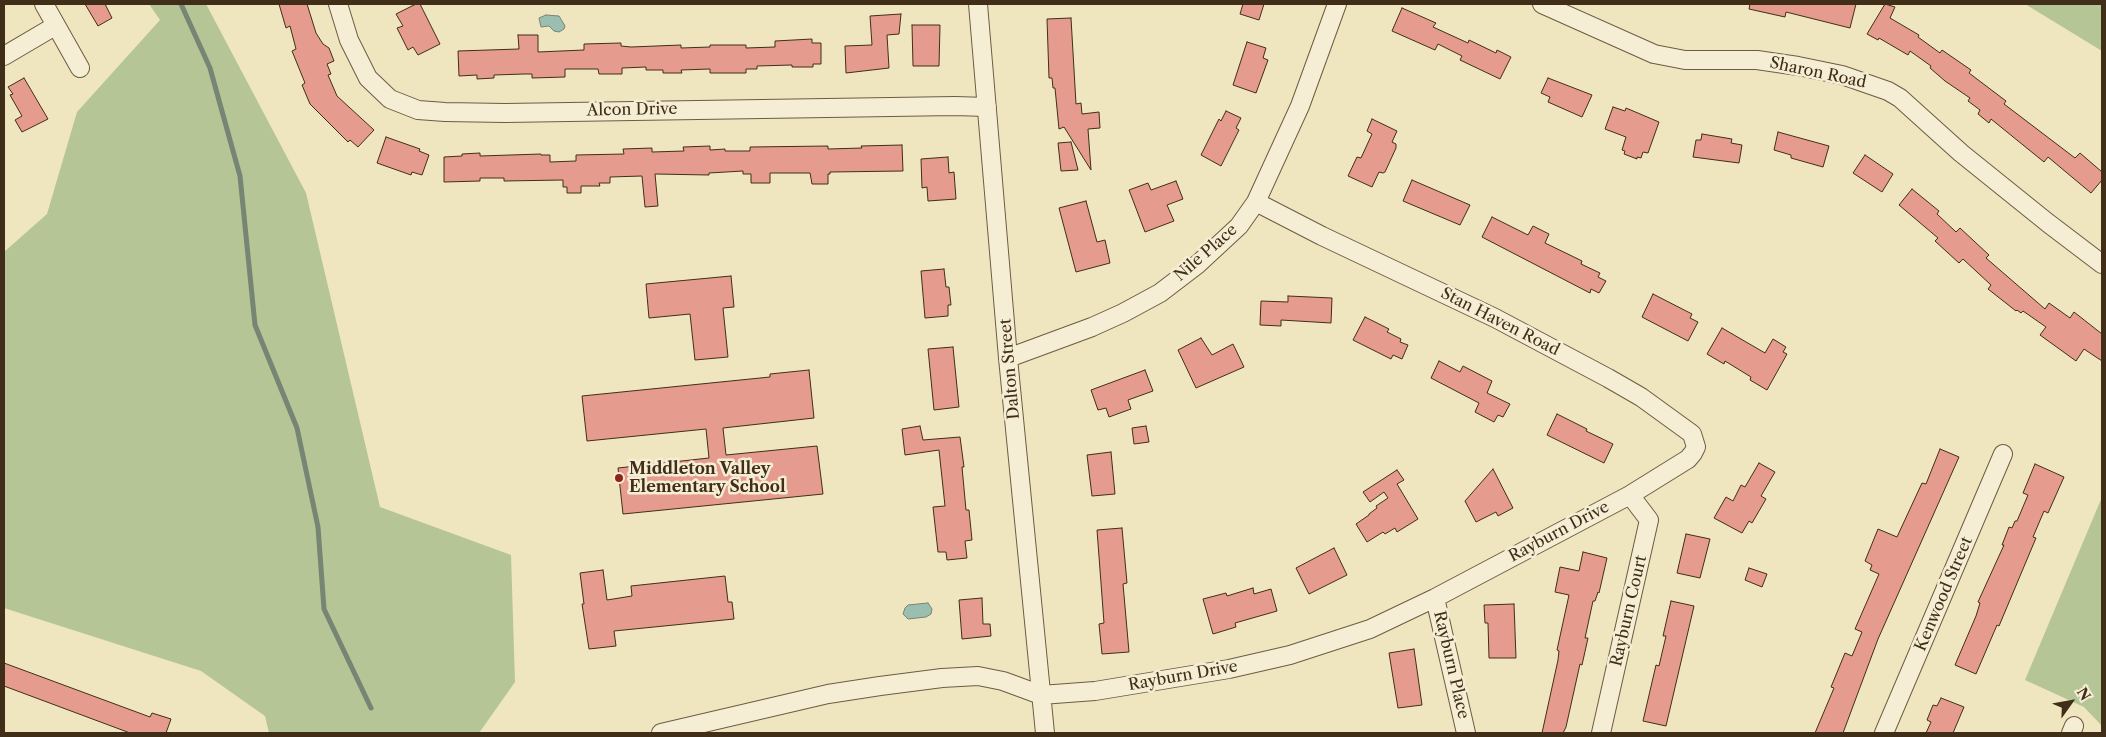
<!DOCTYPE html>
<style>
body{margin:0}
#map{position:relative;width:2106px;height:737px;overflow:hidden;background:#efe5bf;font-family:"Libre Caslon Text",serif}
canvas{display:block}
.frame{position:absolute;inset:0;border:5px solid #402e19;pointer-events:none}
.north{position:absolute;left:2046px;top:677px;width:50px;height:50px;-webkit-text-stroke:4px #f5eed5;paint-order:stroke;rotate:58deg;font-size:14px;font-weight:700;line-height:20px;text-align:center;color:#402e19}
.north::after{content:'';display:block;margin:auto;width:18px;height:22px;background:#402e19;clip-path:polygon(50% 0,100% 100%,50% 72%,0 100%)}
</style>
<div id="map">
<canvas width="2106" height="737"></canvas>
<div class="frame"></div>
<div class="north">N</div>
</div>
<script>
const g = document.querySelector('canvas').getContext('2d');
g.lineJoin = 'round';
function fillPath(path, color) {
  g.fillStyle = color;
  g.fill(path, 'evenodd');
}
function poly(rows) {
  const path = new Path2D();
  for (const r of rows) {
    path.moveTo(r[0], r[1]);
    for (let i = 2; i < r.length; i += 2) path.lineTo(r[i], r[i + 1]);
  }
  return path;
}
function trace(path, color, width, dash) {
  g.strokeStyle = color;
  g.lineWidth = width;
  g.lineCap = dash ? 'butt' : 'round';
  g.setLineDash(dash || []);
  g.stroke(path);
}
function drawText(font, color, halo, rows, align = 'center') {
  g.font = font + ' "Libre Caslon Text",serif';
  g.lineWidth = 5;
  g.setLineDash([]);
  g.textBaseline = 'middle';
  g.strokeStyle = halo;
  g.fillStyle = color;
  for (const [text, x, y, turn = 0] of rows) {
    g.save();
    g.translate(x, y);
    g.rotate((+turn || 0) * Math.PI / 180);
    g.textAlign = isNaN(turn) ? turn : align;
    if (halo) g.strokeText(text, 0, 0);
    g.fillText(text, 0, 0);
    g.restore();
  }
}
fillPath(poly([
 [149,4,206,4,306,193,380,507,511,555,515,682,479,733,269,733,265,716,201,671,4,608,4,252,47,214,77,112,160,20],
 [2025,4,2102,4,2102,51],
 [2102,497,2102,726,2084,707,2025,680]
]), '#b5c595');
const water = poly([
 [546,15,559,16,565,26,564,29,559,32,554,31,549,26,541,27,539,18,546,15],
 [928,603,932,609,931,614,926,617,908,619,903,614,905,608,908,605,928,603]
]);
fillPath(water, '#9abfb0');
trace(water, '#768574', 1);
trace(poly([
 [181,4,210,68,240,176,255,325,297,428,318,527,324,609,371,708]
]), '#768574', 5);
const building = poly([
 [85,4,105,4,112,18,98,26,85,4],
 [279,4,307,4,316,33,323,44,329,48,334,61,327,64,331,74,328,75,337,96,374,130,358,147,350,140,348,142,310,104,302,85,305,83,292,51,296,49,290,26,286,28,279,4],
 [416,4,420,4,440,44,418,55,413,47,408,50,397,28,403,26,396,14,416,4],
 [1243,4,1264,4,1259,20,1240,14,1243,4],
 [1750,4,1856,4,1850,28,1786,12,1785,17,1749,9,1750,4],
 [1885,4,1895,7,1890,18,1919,35,1918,37,1940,53,1942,50,1971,70,1969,73,2006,101,2004,104,2075,158,2080,153,2102,172,2102,180,2091,193,2048,157,2044,162,1991,119,1989,123,1978,114,1980,110,1968,101,1970,98,1945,81,1930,68,1931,66,1910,51,1908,55,1879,38,1878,40,1867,34,1885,4],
 [1402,8,1436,23,1433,27,1468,43,1469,40,1496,53,1497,50,1511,57,1500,79,1460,60,1462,56,1438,44,1435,50,1392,31,1402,8],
 [901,14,899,34,887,35,889,68,846,73,845,46,872,45,870,16,901,14],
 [1071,18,1076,104,1081,103,1082,114,1099,112,1100,128,1088,129,1091,170,1064,127,1059,129,1055,88,1053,88,1052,78,1049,78,1047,19,1071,18],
 [912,25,940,25,939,66,913,66,912,25],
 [518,35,538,35,538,52,584,50,584,44,621,43,621,46,631,47,681,45,681,48,710,47,710,45,746,45,746,48,775,47,775,41,812,39,812,43,821,43,821,64,813,64,813,67,792,67,792,65,757,66,757,69,746,69,746,73,710,73,710,69,681,70,682,73,663,73,663,70,646,70,646,67,622,68,622,74,599,74,598,69,565,69,565,77,532,78,532,74,524,74,494,75,494,78,477,79,477,75,459,76,458,51,519,49,518,35],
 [1247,42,1266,48,1263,58,1268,60,1256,93,1233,85,1247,42],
 [24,78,48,119,22,132,15,120,22,116,10,95,13,94,8,87,24,78],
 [1548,78,1592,95,1582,117,1548,102,1550,97,1541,93,1548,78],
 [1613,107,1625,111,1626,108,1659,122,1648,153,1643,152,1641,158,1637,157,1637,159,1624,154,1625,151,1622,150,1626,137,1605,129,1613,107],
 [1226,111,1241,118,1236,128,1239,130,1221,166,1201,155,1219,119,1221,121,1226,111],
 [1372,119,1397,131,1392,142,1396,144,1396,148,1385,172,1383,173,1379,172,1372,187,1348,176,1357,157,1361,158,1372,134,1367,131,1372,119],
 [1778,132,1829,146,1823,167,1791,158,1791,155,1774,150,1778,132],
 [1702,134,1732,139,1731,143,1742,145,1739,163,1693,157,1696,140,1701,140,1702,134],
 [386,137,420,149,419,151,429,155,422,175,412,172,411,175,377,163,386,137],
 [1071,142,1078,170,1061,171,1058,143,1071,142],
 [902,145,903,171,830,172,830,174,828,174,828,184,812,184,810,173,770,173,770,183,751,183,751,174,743,174,743,171,709,173,709,175,655,174,658,206,645,207,642,176,610,177,610,183,599,183,600,186,581,186,581,193,567,193,567,187,563,187,563,180,504,181,504,178,480,178,480,181,444,182,444,157,462,156,462,154,480,153,480,156,541,154,541,155,550,155,550,162,576,161,576,155,624,154,623,149,652,148,652,152,684,151,683,147,710,146,710,150,725,149,725,151,750,151,750,147,828,146,828,149,862,148,861,146,902,145],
 [1865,155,1893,174,1882,192,1853,173,1865,155],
 [948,157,949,173,954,172,956,199,928,201,927,187,922,188,921,159,948,157],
 [1412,180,1470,205,1460,225,1403,201,1412,180],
 [1176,181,1183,199,1167,205,1174,221,1145,232,1129,190,1148,183,1151,190,1176,181],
 [1912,189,1939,211,1937,214,1956,232,1960,228,1989,255,1986,258,2045,309,2049,303,2070,318,2074,312,2102,334,2102,361,2084,349,2076,361,2040,335,2046,327,2023,311,2021,313,2017,310,2016,311,1988,289,1991,285,1963,259,1959,263,1935,241,1938,238,1899,205,1912,189],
 [1086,201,1097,242,1105,240,1110,263,1076,272,1059,208,1086,201],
 [1492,217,1528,235,1533,226,1549,234,1545,243,1576,258,1582,261,1581,264,1600,273,1598,277,1606,281,1599,293,1591,289,1590,293,1482,237,1492,217],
 [944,269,946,287,949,287,951,305,948,305,948,316,925,318,921,271,944,269],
 [731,276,734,307,723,308,728,357,695,360,690,314,649,318,646,284,731,276],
 [1653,294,1692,314,1690,318,1698,322,1688,341,1642,317,1653,294],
 [1288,296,1332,298,1331,323,1281,320,1281,326,1260,325,1261,301,1288,302,1288,296],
 [1365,317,1389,329,1387,332,1401,339,1400,342,1408,345,1402,359,1393,355,1391,359,1353,340,1365,317],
 [1722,328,1765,353,1773,339,1786,347,1783,352,1787,354,1767,390,1750,380,1751,377,1725,361,1724,364,1707,354,1722,328],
 [1201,338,1212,355,1233,344,1244,367,1196,388,1178,350,1201,338],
 [953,347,959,407,934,410,928,349,953,347],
 [1439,361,1460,372,1463,366,1492,381,1487,393,1510,404,1503,417,1498,415,1494,422,1475,412,1479,403,1431,378,1439,361],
 [809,370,814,418,723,428,726,455,817,446,823,494,623,514,618,468,709,458,706,429,587,441,582,396,770,377,770,374,809,370],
 [1145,370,1153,391,1128,400,1131,409,1109,417,1106,408,1098,410,1091,390,1145,370],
 [1557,414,1587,429,1586,431,1613,444,1604,463,1547,435,1557,414],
 [920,426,923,440,960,437,964,467,962,467,966,510,969,510,972,540,965,541,967,558,947,560,946,552,938,552,933,507,945,506,939,450,905,455,902,429,920,426],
 [1146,426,1149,442,1134,444,1132,428,1146,426],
 [1940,449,1959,457,1878,639,1843,733,1815,733,1834,688,1831,687,1845,653,1852,656,1862,632,1855,629,1879,574,1870,570,1872,565,1865,561,1878,529,1897,537,1922,483,1926,484,1940,449],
 [1111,452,1115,494,1092,496,1087,455,1111,452],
 [1759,463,1775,472,1761,496,1766,499,1752,523,1749,521,1742,533,1714,518,1726,497,1733,501,1741,485,1745,487,1759,463],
 [2035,464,2064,477,2048,513,2044,511,2033,537,2036,538,1999,626,1997,625,1976,674,1955,665,1976,616,1980,603,1978,602,2004,545,2002,545,2009,527,2012,528,2015,521,2017,521,2028,495,2023,493,2035,464],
 [1493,469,1513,508,1498,516,1496,512,1476,522,1465,501,1493,469],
 [1397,470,1404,480,1397,484,1418,519,1397,532,1395,528,1385,534,1383,532,1367,542,1356,524,1369,515,1369,514,1377,508,1376,506,1388,498,1384,492,1370,502,1363,492,1397,470],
 [1122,528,1127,583,1123,584,1129,652,1102,654,1099,624,1104,623,1097,530,1122,528],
 [1686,534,1710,539,1700,578,1677,573,1686,534],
 [1334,548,1347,575,1309,594,1296,568,1334,548],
 [1583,552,1607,558,1599,593,1598,592,1595,601,1593,601,1585,638,1588,638,1582,665,1580,664,1566,727,1563,733,1542,733,1558,660,1559,651,1557,650,1569,595,1555,592,1560,567,1579,571,1583,552],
 [1749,568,1767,574,1762,587,1745,580,1749,568],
 [603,570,607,600,632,596,631,586,725,576,728,602,732,602,734,619,614,631,616,646,589,649,582,604,584,604,580,573,603,570],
 [1253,588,1254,594,1271,589,1277,611,1235,623,1236,627,1213,634,1203,599,1226,593,1227,596,1253,588],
 [982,598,983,624,990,624,991,636,962,639,959,600,982,598],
 [1671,601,1694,606,1666,726,1643,721,1656,665,1659,666,1666,636,1663,636,1671,601],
 [1514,604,1516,658,1489,658,1488,623,1485,623,1484,605,1514,604],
 [1414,649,1422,705,1398,708,1389,653,1414,649],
 [4,663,150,717,152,713,171,719,166,733,130,733,4,686,4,663],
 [1941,698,1964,707,1953,733,1926,733,1931,722,1927,720,1933,705,1937,706,1941,698]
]);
fillPath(building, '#e59b8e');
trace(building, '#402e19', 1);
const minor = poly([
 [44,4,80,68],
 [338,4,349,40,368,78,390,99,418,110,445,112,505,113,955,106,987,107],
 [978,4,1008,358,1045,733],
 [1542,4,1654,54,1685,60,1757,60,1798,66,1842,75,1888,91,1900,98,1961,153,2048,223,2102,264],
 [4,56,55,26],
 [1008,358,1092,327,1123,313,1160,293,1198,264,1239,226,1256,202,1300,106,1337,4],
 [1435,598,1466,733],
 [661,733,828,694,880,686,942,678,978,676,1003,681,1041,695,1095,691,1229,669,1290,655,1370,629,1435,598,1630,495,1688,459,1693,453,1696,447,1692,434,1641,397,1608,378,1495,318,1322,236,1256,202],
 [1601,733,1649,520,1630,495],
 [1884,733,2003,454],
 [2071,733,2074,726]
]);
trace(minor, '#6c5c42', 20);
trace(minor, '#f5eed5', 18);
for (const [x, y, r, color] of [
 [619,478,5,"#8f2418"]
]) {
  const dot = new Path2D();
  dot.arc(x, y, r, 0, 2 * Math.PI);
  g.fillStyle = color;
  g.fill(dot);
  trace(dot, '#f5eed5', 2);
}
drawText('16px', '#402e19', '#f5eed5', [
 ["Sharon Road",1818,73,12],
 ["Alcon Drive",632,110,-1],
 ["Nile Place",1206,253,-41],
 ["Stan Haven Road",1500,322,27],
 ["Dalton Street",1010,369,-95],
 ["Rayburn Drive",1559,532,-28],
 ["Kenwood Street",1944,594,-67],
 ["Rayburn Court",1629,611,-77],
 ["Rayburn Place",1451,665,77],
 ["Rayburn Drive",1183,676,-10]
]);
drawText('bold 16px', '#402e19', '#f5eed5', [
 ["Middleton Valley",629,469],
 ["Elementary School",629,487]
], 'left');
</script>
